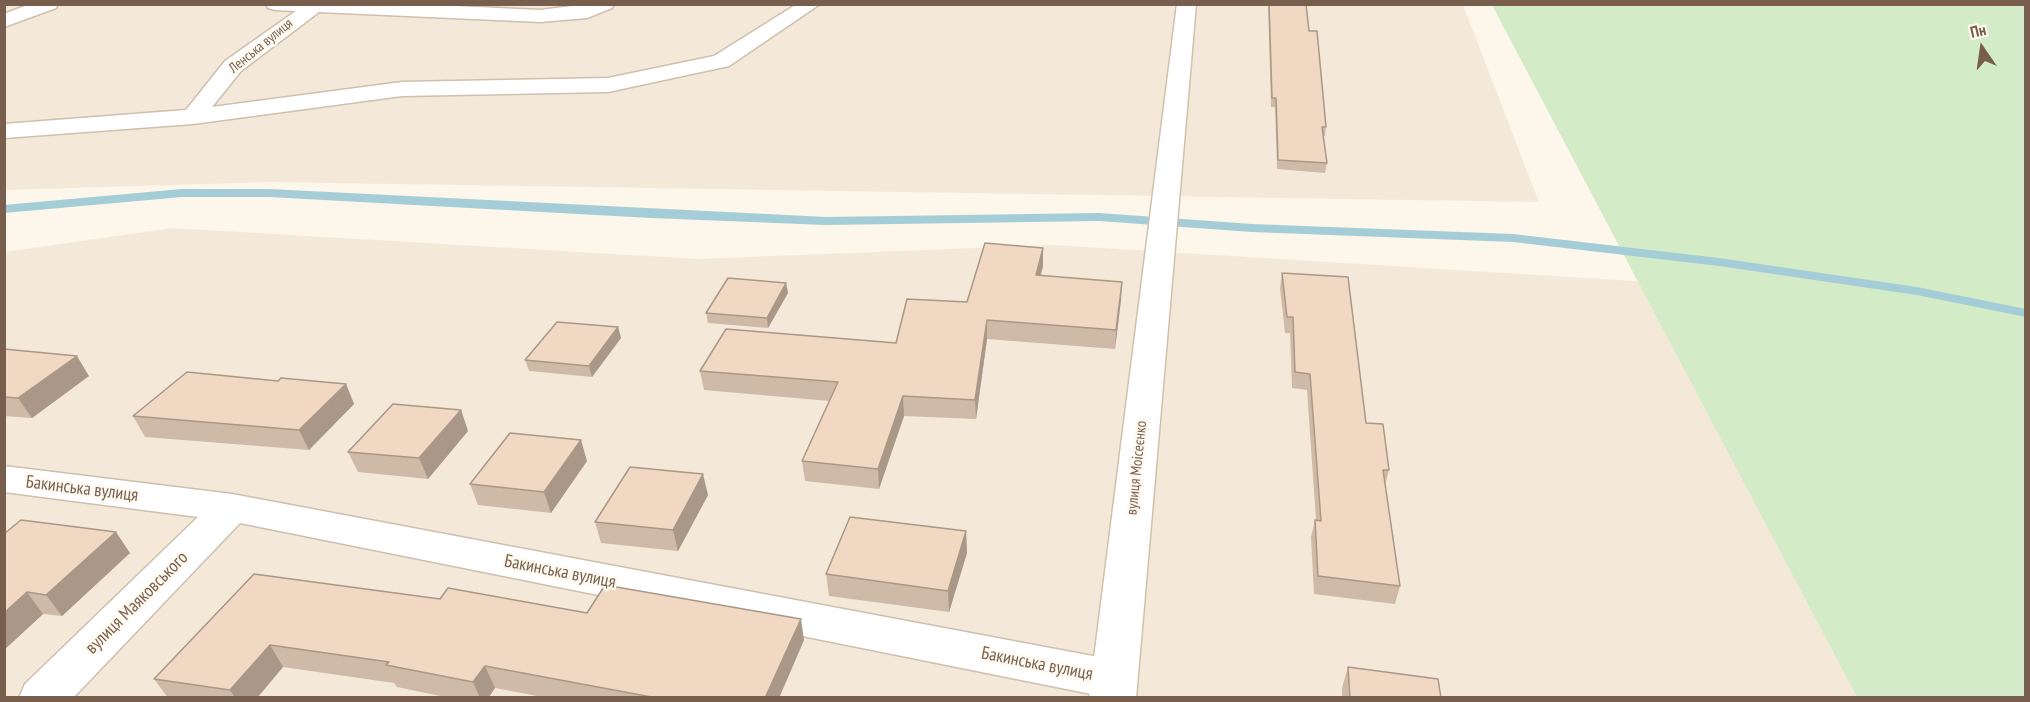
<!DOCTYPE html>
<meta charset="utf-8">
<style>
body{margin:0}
#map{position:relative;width:2030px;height:702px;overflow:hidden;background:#fcf6eb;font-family:"PT Sans Narrow",sans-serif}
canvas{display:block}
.frame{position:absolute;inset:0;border:6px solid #785f4d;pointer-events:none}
.north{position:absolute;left:1952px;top:18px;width:60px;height:60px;-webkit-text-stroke:4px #fffaf1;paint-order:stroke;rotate:347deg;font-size:16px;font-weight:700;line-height:24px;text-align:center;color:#785f4d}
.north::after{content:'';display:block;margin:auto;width:21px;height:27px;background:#785f4d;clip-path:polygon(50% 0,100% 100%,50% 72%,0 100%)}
</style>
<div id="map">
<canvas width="2030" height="702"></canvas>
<div class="frame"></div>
<div class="north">Пн</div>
</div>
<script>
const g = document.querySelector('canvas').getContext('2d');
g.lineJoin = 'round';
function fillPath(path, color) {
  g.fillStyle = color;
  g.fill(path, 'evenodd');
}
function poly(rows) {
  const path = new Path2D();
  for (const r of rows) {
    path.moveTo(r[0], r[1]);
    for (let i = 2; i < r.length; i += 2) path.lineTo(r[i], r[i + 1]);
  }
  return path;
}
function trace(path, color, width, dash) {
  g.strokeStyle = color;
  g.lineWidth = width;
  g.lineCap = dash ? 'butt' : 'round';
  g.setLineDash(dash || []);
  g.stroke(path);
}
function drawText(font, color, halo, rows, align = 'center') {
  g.font = font + ' "PT Sans Narrow",sans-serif';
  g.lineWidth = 5;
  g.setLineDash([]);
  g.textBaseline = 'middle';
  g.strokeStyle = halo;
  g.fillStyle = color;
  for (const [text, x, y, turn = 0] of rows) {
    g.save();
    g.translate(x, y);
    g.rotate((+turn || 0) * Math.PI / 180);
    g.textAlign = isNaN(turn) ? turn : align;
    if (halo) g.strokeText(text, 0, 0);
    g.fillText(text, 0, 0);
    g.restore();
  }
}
fillPath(poly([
 [4,5,1463,5,1539,202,270,182,5,190],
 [172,228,698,259,1054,245,1650,282,1869,697,5,697,4,252]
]), '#f4e9d9');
fillPath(poly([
 [1492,5,2025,5,2025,697,1857,697]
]), '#d4ebc8');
fillPath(poly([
 [182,189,269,189,826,217,1099,213,1252,224,1513,234,1719,258,1917,287,2026,309,2026,317,1917,295,1719,266,1513,242,1252,232,1099,221,826,225,651,218,269,197,182,197,4,213,4,205,182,189]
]), '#a5cdd8');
const street = poly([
 [30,4,58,4,56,8,4,27,4,14,30,4],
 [266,4,413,4,540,10,588,4,614,4,612,8,587,18,540,22,319,12,241,71,212,107,402,82,608,78,714,56,797,4,820,4,729,66,608,92,402,96,193,124,4,138,4,124,186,110,225,61,296,11,275,10,268,8,266,4],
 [4,466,232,494,1114,660,1130,665,1137,679,1130,693,1111,698,240,523,73,698,19,698,25,684,198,517,4,492,4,466]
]);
const secondary = poly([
 [1177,4,1196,4,1136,698,1089,698,1177,4]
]);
trace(street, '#cfbfaf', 3);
trace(secondary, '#d2c0ad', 3);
fillPath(street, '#fff');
fillPath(secondary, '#fff');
fillPath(poly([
 [1268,4,1306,4,1309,31,1326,127,1325,136,1323,136,1327,163,1325,173,1277,169,1275,107,1271,107],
 [1043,266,1041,275,1121,300,1115,349,987,339,976,419,904,416,879,489,805,481,802,461,829,401,704,390,700,371,896,343,967,302],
 [1282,273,1366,423,1389,470,1385,485,1400,586,1395,604,1314,594,1311,537,1315,520,1316,520,1307,390,1292,388,1290,333,1285,333,1280,288],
 [786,283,788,293,768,328,708,323,706,313],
 [618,327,621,338,592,377,529,371,525,360],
 [4,349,89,376,32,418,4,416],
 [278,381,346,384,354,404,309,450,145,437,133,416],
 [461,410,468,431,428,479,358,472,348,452],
 [587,461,551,513,478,505,470,484],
 [708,495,678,551,601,543,595,522],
 [966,531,967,553,949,612,829,596,826,574],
 [4,534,130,553,62,616,43,614,4,650],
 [254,574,440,599,587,613,804,640,779,698,548,698,495,688,488,698,450,698,397,687,394,683,283,667,257,698,168,698,154,679],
 [1348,667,1441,698,1342,698,1342,688]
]), '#cfbaa8');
fillPath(poly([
 [1043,248,1043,266,1036,293,1036,275],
 [1122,282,1121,300,1115,349,1116,330],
 [786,283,788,293,768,328,767,318],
 [987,320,987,339,976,419,975,400],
 [618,327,621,338,592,377,589,366],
 [77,356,89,376,32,418,18,398],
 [346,384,354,404,309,450,299,430],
 [903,396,904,416,879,489,878,469],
 [461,410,468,431,428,479,419,458],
 [581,440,587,461,551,513,544,492],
 [703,474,708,495,678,551,673,530],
 [966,531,967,553,949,612,948,591],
 [116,532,130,553,62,616,46,595],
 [27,592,43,614,4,650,4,613],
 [801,619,804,640,779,698,765,698],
 [270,645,283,667,257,698,235,698,230,690],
 [485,666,495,688,488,698,480,698,473,682]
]), '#a99788');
const building = poly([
 [1269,4,1306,4,1309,31,1317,31,1326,127,1322,127,1327,163,1278,160,1276,98,1272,98,1269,4],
 [985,243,1043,248,1036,275,1122,282,1116,330,987,320,975,400,903,396,878,469,802,461,838,382,700,371,726,329,896,343,907,299,967,302,985,243],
 [1282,273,1348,277,1366,423,1383,424,1389,470,1383,470,1400,586,1318,576,1315,520,1321,521,1310,374,1295,372,1293,317,1287,317,1282,273],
 [728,278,786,283,767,318,706,313,728,278],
 [557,322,618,327,589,366,525,360,557,322],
 [4,349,77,356,18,398,4,397,4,349],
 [187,372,278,381,281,378,346,384,299,430,133,416,187,372],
 [393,404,461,410,419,458,348,452,393,404],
 [510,433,581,440,544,492,470,484,510,433],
 [630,467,703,474,673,530,595,522,630,467],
 [850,517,966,531,948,591,826,574,850,517],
 [21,520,116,532,46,595,27,592,4,613,4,534,21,520],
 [254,574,440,599,448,588,587,613,605,585,801,619,765,698,657,698,485,666,473,682,386,665,389,662,270,645,230,690,154,679,254,574],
 [1348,667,1438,679,1441,698,1350,698,1348,667]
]);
fillPath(building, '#f1d8c3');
trace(building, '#a99788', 1.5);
drawText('14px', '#785f4d', '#fffaf1', [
 ["Ленська вулиця",261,46,-39]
]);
drawText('15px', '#785f4d', '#fffaf1', [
 ["вулиця Моісеєнко",1137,468,-84]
]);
drawText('18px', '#785f4d', '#fffaf1', [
 ["Бакинська вулиця",82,489,7],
 ["Бакинська вулиця",560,572,11],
 ["вулиця Маяковського",137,603,-45],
 ["Бакинська вулиця",1037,664,11]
]);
</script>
